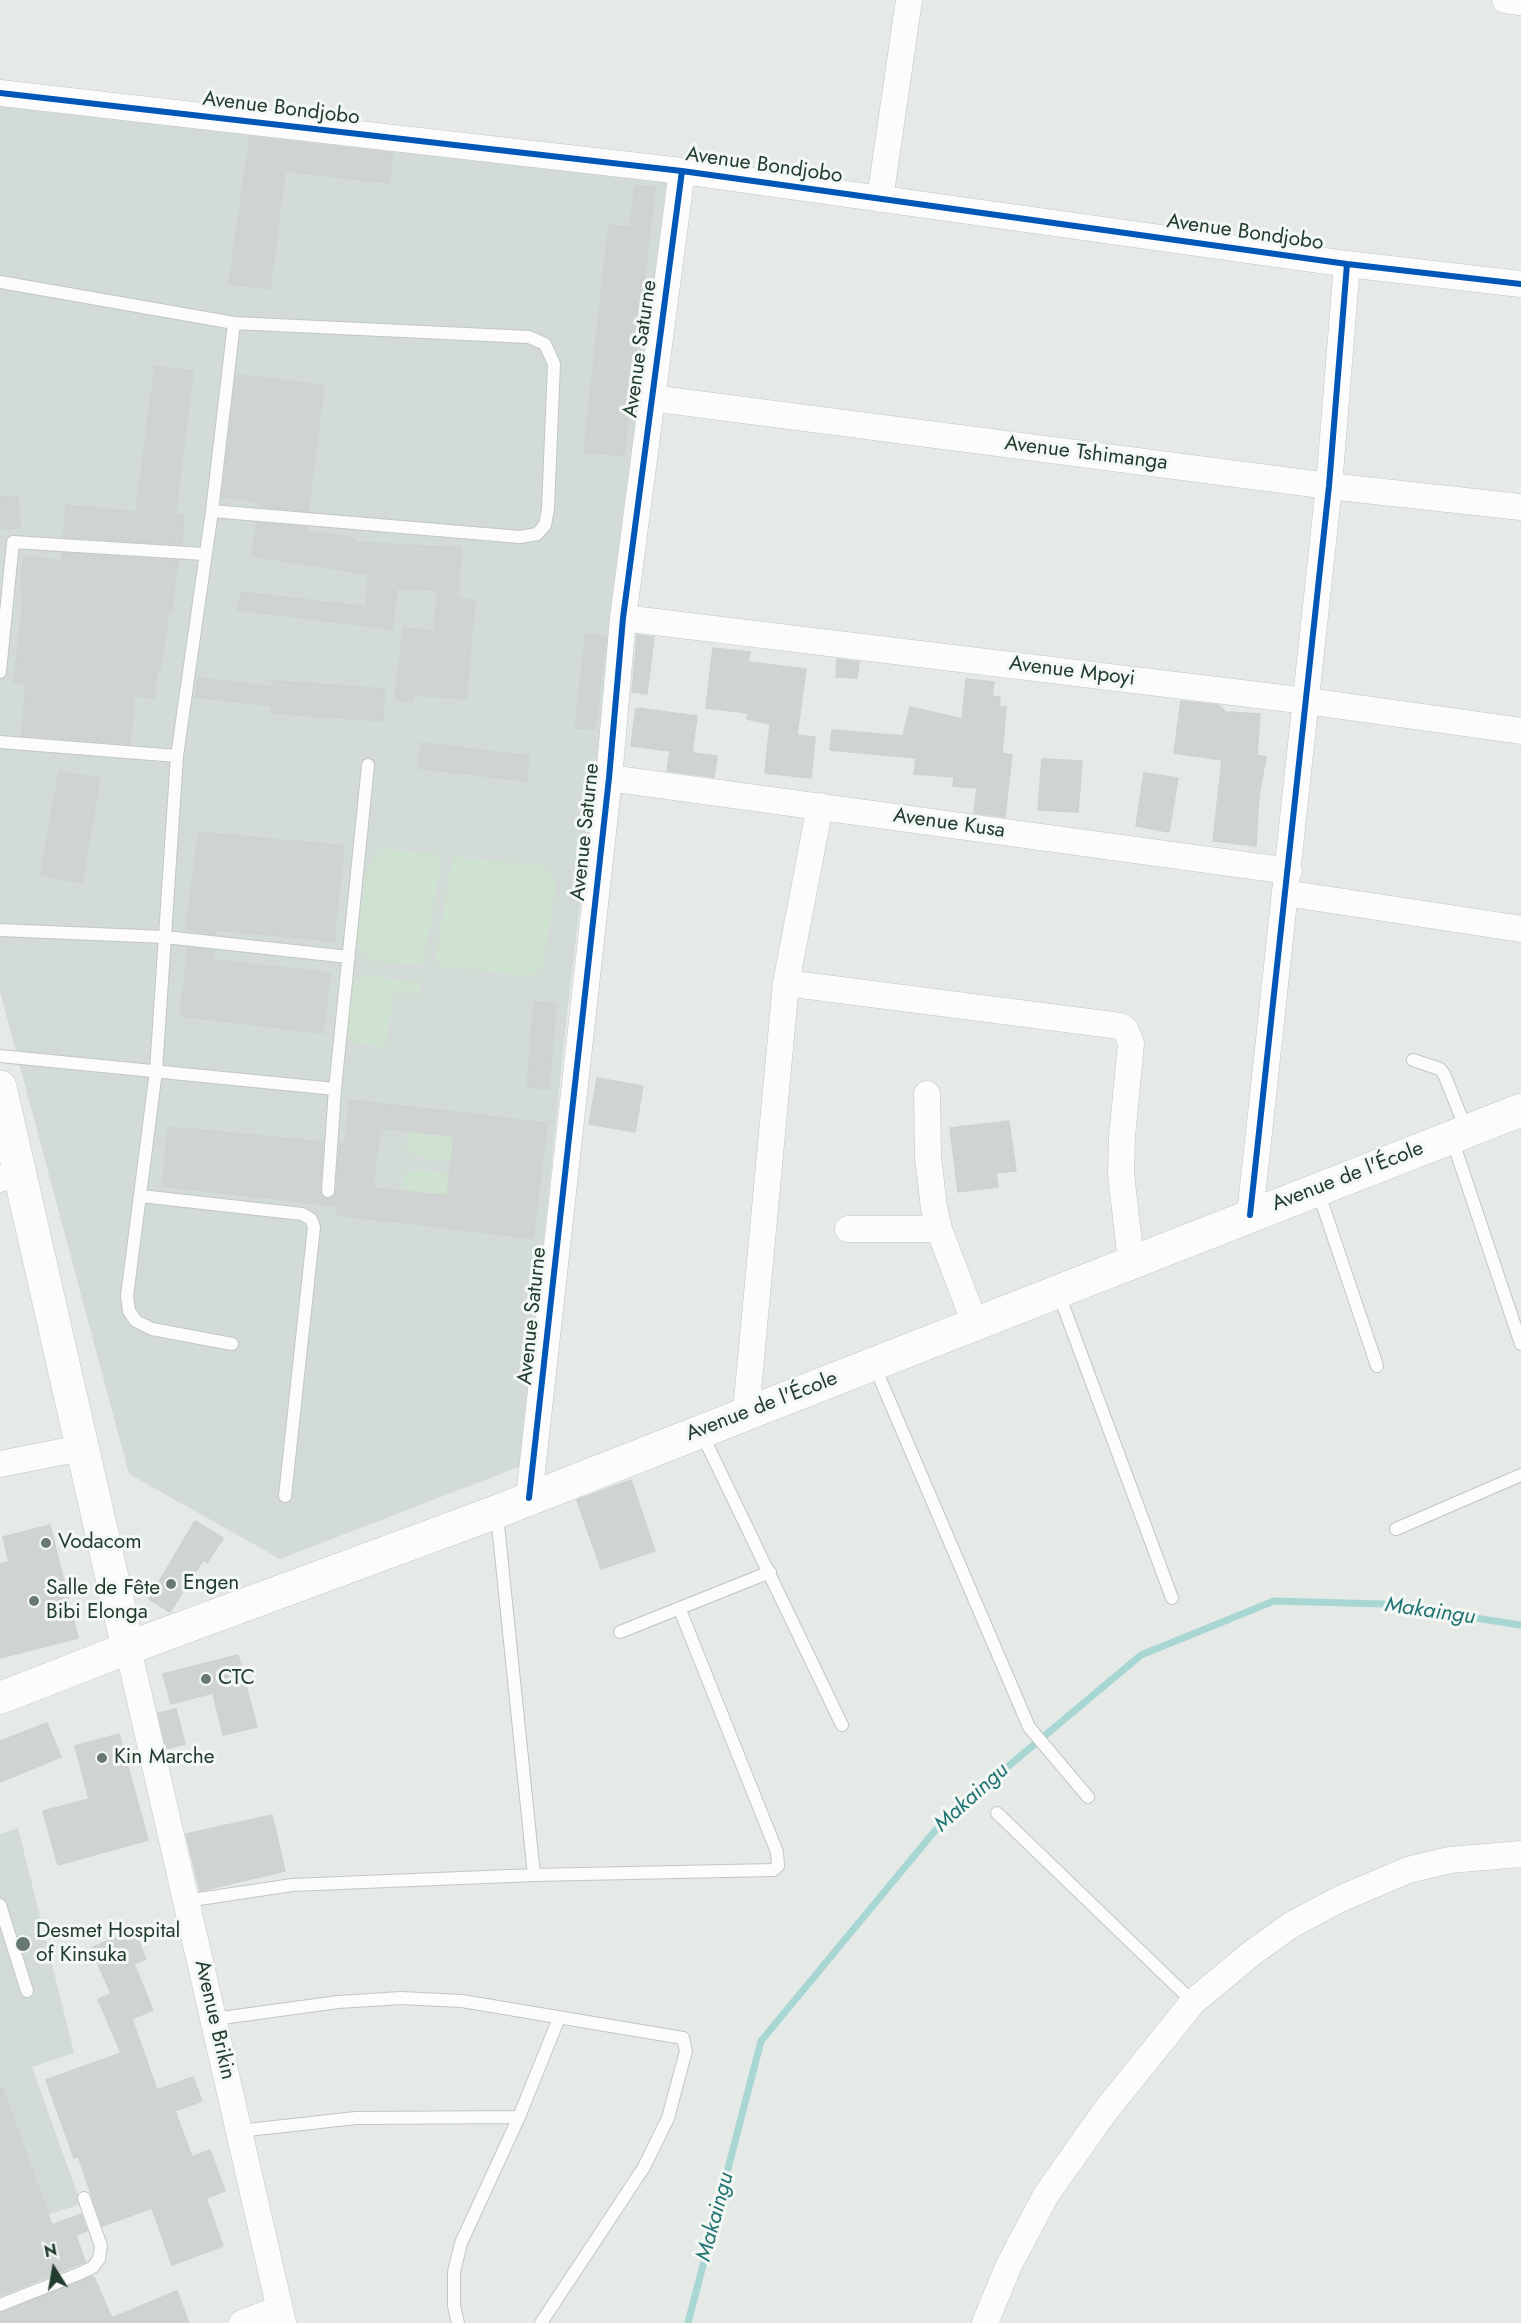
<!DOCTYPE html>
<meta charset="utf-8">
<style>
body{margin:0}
#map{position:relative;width:1521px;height:2323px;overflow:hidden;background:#e5eae7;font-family:Jost,sans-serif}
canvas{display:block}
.north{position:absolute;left:24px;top:2239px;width:60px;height:60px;-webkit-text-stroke:4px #f3f8f5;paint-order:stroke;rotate:349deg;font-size:16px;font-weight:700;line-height:24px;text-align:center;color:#233c30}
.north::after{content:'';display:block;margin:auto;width:21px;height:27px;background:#233c30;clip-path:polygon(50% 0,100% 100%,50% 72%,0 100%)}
</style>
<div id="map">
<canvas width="1521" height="2323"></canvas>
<div class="north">N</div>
</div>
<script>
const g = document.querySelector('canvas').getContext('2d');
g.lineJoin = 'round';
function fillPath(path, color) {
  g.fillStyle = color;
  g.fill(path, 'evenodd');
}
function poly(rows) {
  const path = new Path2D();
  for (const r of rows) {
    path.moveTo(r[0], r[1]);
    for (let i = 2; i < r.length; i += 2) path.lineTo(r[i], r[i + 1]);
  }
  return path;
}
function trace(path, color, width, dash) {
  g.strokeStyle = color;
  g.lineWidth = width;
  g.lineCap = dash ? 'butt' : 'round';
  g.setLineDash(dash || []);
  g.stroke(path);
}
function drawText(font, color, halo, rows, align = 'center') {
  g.font = font + ' Jost,sans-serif';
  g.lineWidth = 6;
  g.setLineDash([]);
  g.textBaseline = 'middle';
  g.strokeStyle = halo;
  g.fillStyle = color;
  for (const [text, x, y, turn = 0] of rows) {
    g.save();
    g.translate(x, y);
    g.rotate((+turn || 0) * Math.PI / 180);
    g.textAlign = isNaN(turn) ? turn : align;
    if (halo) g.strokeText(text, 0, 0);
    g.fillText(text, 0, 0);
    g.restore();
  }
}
fillPath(poly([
 [0,101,667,178,567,1014,521,1466,280,1559,129,1474,0,992],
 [18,1828,74,2053,32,2067,81,2204,0,2230,0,1834]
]), '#d3dbd6');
fillPath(poly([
 [380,849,434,854,441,860,423,965,372,961,356,940,368,867],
 [453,857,542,866,549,870,556,885,542,969,527,976,435,965],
 [366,976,421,983,419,994,394,992,385,1047,354,1043,347,1030,354,984],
 [409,1133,462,1139,462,1154,441,1159,424,1158,406,1149],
 [418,1170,446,1173,447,1182,457,1196,401,1189,404,1175,409,1171]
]), '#cfe2d1');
trace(poly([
 [688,2323,761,2041,943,1821,1141,1655,1274,1601,1383,1604,1521,1625]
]), '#a8d6d3', 7);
const building = poly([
 [250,137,393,153,389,183,285,171,270,289,229,284,250,137],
 [635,186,655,187,624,456,584,452,609,225,630,227,635,186],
 [155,366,193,371,175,515,184,516,182,544,63,537,66,505,136,512,155,366],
 [236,375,324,385,308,511,260,507,261,502,222,497,236,375],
 [18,496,20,528,0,529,0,497,18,496],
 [257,523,306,527,305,531,355,538,354,542,461,548,458,599,475,600,466,699,413,695,412,701,395,699,403,628,434,631,438,590,397,588,392,629,238,610,241,592,366,607,368,574,252,556,257,523],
 [62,553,178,561,171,612,169,611,160,669,157,668,154,698,134,696,130,744,22,735,26,683,14,682,24,593,20,593,24,556,61,561,62,553],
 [586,635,606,637,595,729,575,728,586,635],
 [637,635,654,637,647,694,632,692,637,635],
 [713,648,750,652,748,662,806,669,797,735,815,737,811,778,765,773,770,724,747,719,748,713,706,708,713,648],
 [837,659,859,662,857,678,836,677,837,659],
 [198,678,273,687,274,681,385,689,383,721,271,713,272,706,196,697,198,678],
 [966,679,994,682,992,696,1000,697,999,707,1006,707,1002,753,1012,755,1005,817,974,813,977,788,953,786,954,777,914,774,916,758,830,750,832,730,903,736,910,707,962,719,966,679],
 [1181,701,1218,705,1226,712,1260,714,1257,755,1266,757,1259,795,1256,846,1213,841,1222,760,1174,753,1181,701],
 [636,708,697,716,692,753,717,756,714,777,667,771,670,751,631,746,636,708],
 [421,743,529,756,526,781,418,768,421,743],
 [1042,759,1082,761,1078,812,1038,810,1042,759],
 [59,772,100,778,82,883,41,875,59,772],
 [1144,773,1178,778,1169,832,1136,826,1144,773],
 [199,832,344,846,334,941,216,930,216,934,190,931,191,928,186,928,199,832],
 [188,948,214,951,213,960,330,973,323,1033,180,1016,188,948],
 [534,1002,556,1003,549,1089,527,1087,534,1002],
 [597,1078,643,1086,635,1132,589,1124,597,1078],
 [350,1100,547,1123,533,1238,337,1215,338,1206,163,1186,168,1127,323,1142,320,1191,324,1198,331,1199,336,1192,340,1143,345,1144,350,1100],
 [380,1128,454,1136,447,1196,373,1188,380,1128],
 [1009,1121,1016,1171,996,1173,998,1187,958,1192,950,1128,1009,1121],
 [631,1480,655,1551,601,1569,577,1500,631,1480],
 [195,1521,223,1538,207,1563,203,1560,170,1612,149,1599,195,1521],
 [50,1525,78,1638,0,1658,0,1564,9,1562,3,1537,50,1525],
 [238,1655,257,1727,223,1735,213,1693,171,1704,163,1674,238,1655],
 [176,1709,185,1744,166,1749,158,1713,176,1709],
 [47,1723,61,1757,0,1782,0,1741,47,1723],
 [119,1734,148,1840,58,1865,43,1811,89,1799,75,1746,119,1734],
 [272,1815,285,1871,200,1891,186,1834,272,1815],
 [134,1930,146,1959,134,1964,153,2010,132,2019,157,2090,193,2077,202,2101,175,2111,192,2157,210,2150,225,2191,206,2198,223,2246,172,2265,152,2208,102,2226,78,2156,74,2158,46,2080,121,2053,98,1999,111,1994,91,1948,134,1930],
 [0,2087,2,2087,52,2225,81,2214,87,2231,76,2235,85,2262,0,2296,0,2087],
 [91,2277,94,2277,112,2318,177,2291,189,2323,0,2323,0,2313,91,2277]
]);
fillPath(building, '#cfd3d1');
trace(building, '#cdd3cf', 1.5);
const service = poly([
 [0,282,234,323,529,337,545,344,554,364,548,509,545,525,537,534,520,537,212,511,234,323],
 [212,511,177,756,156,1071,127,1296,129,1311,136,1321,152,1329,232,1344],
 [0,672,13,542,204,554],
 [0,742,177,756],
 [0,930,165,937,349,957],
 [0,1056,335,1089],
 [1413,1060,1440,1069,1444,1074,1466,1129],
 [1452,1139,1521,1344],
 [328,1191,335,1089,368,765],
 [1318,1191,1377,1366],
 [141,1196,302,1214,311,1219,314,1227,285,1496],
 [1058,1292,1172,1598],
 [874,1365,1029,1727,1088,1797],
 [701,1432,842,1725],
 [497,1515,534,1875],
 [1396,1529,1521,1475],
 [620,1632,770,1572],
 [997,1813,1193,2002],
 [186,1901,292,1885,534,1875,773,1870,778,1866,777,1852,680,1610],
 [0,1905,27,1991],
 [214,2019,338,2002,401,1998,462,2001,683,2038,686,2051,668,2118,644,2167,541,2323],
 [239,2131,356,2118,519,2117],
 [0,2305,81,2273,93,2267,99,2259,101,2246,84,2198],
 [458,2323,454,2306,454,2272,461,2243,519,2117,559,2018]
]);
const minor = poly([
 [1505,0,1521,2],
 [0,93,682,171,1347,264,1521,284],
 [880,199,909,0],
 [651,398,1329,486,1521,507],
 [623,618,1307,701,1521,731],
 [609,778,1289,871],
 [1285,893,1521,929],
 [786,983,1120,1026,1125,1029,1131,1043,1122,1137,1121,1174,1131,1261],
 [927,1094,928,1157,934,1208,939,1229,975,1324],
 [0,1179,18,1172],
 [1250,1215,1329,486,1347,264],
 [848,1229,939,1229],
 [746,1412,786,983,820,806],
 [0,1464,81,1448],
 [529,1498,609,778,623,618,682,171],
 [128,1648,283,2323],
 [242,2323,279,2309],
 [985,2323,1009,2265,1046,2195,1106,2110,1193,2002,1252,1953,1291,1925,1340,1899,1408,1870,1450,1860,1521,1854]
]);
const tertiary = poly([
 [0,1698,128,1648]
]);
const secondary = poly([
 [0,1087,128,1648,496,1512,1521,1110]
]);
trace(service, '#c2c7c4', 14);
trace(minor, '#c2c7c4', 27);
trace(tertiary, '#c2c7c4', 33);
trace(secondary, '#c1c7c4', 34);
trace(service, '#fbfcfb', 12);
trace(minor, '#fbfcfb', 26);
trace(tertiary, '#fbfcfb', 32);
trace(secondary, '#fbfcfb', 33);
trace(poly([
 [0,93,682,171,1347,264,1521,284],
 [1250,1215,1329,486,1347,264],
 [529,1498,609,778,623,618,682,171]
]), '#0057b8', 6);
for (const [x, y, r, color] of [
 [46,1543,6,"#677970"],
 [171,1584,6,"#677970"],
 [34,1601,6,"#677970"],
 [206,1679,6,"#677970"],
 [102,1758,6,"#677970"],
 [23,1944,8,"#677970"]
]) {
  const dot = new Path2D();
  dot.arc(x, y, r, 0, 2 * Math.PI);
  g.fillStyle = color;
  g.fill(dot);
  trace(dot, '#f3f8f5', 2);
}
drawText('21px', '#233c30', '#f3f8f5', [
 ["Avenue Bondjobo",281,109,7],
 ["Avenue Bondjobo",764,166,8],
 ["Avenue Bondjobo",1245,233,8],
 ["Avenue Saturne",641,349,-82],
 ["Avenue Tshimanga",1086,454,7],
 ["Avenue Mpoyi",1072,672,7],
 ["Avenue Kusa",949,824,8],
 ["Avenue Saturne",586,832,-84],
 ["Avenue de l'École",1348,1177,-21],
 ["Avenue Saturne",533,1316,-84],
 ["Avenue de l'École",762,1407,-21],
 ["Avenue Brikin",214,2020,77]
]);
drawText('21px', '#233c30', '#f3f8f5', [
 ["Vodacom",58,1543],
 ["Engen",183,1584],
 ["Salle de Fête",46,1589],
 ["Bibi Elonga",46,1613],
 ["CTC",218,1679],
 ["Kin Marche",114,1758],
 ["Desmet Hospital",36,1932],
 ["of Kinsuka",36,1956]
], 'left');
drawText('italic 22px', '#217472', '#f3f8f5', [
 ["Makaingu",1430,1612,8],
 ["Makaingu",972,1798,-42],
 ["Makaingu",716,2217,-75]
]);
</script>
